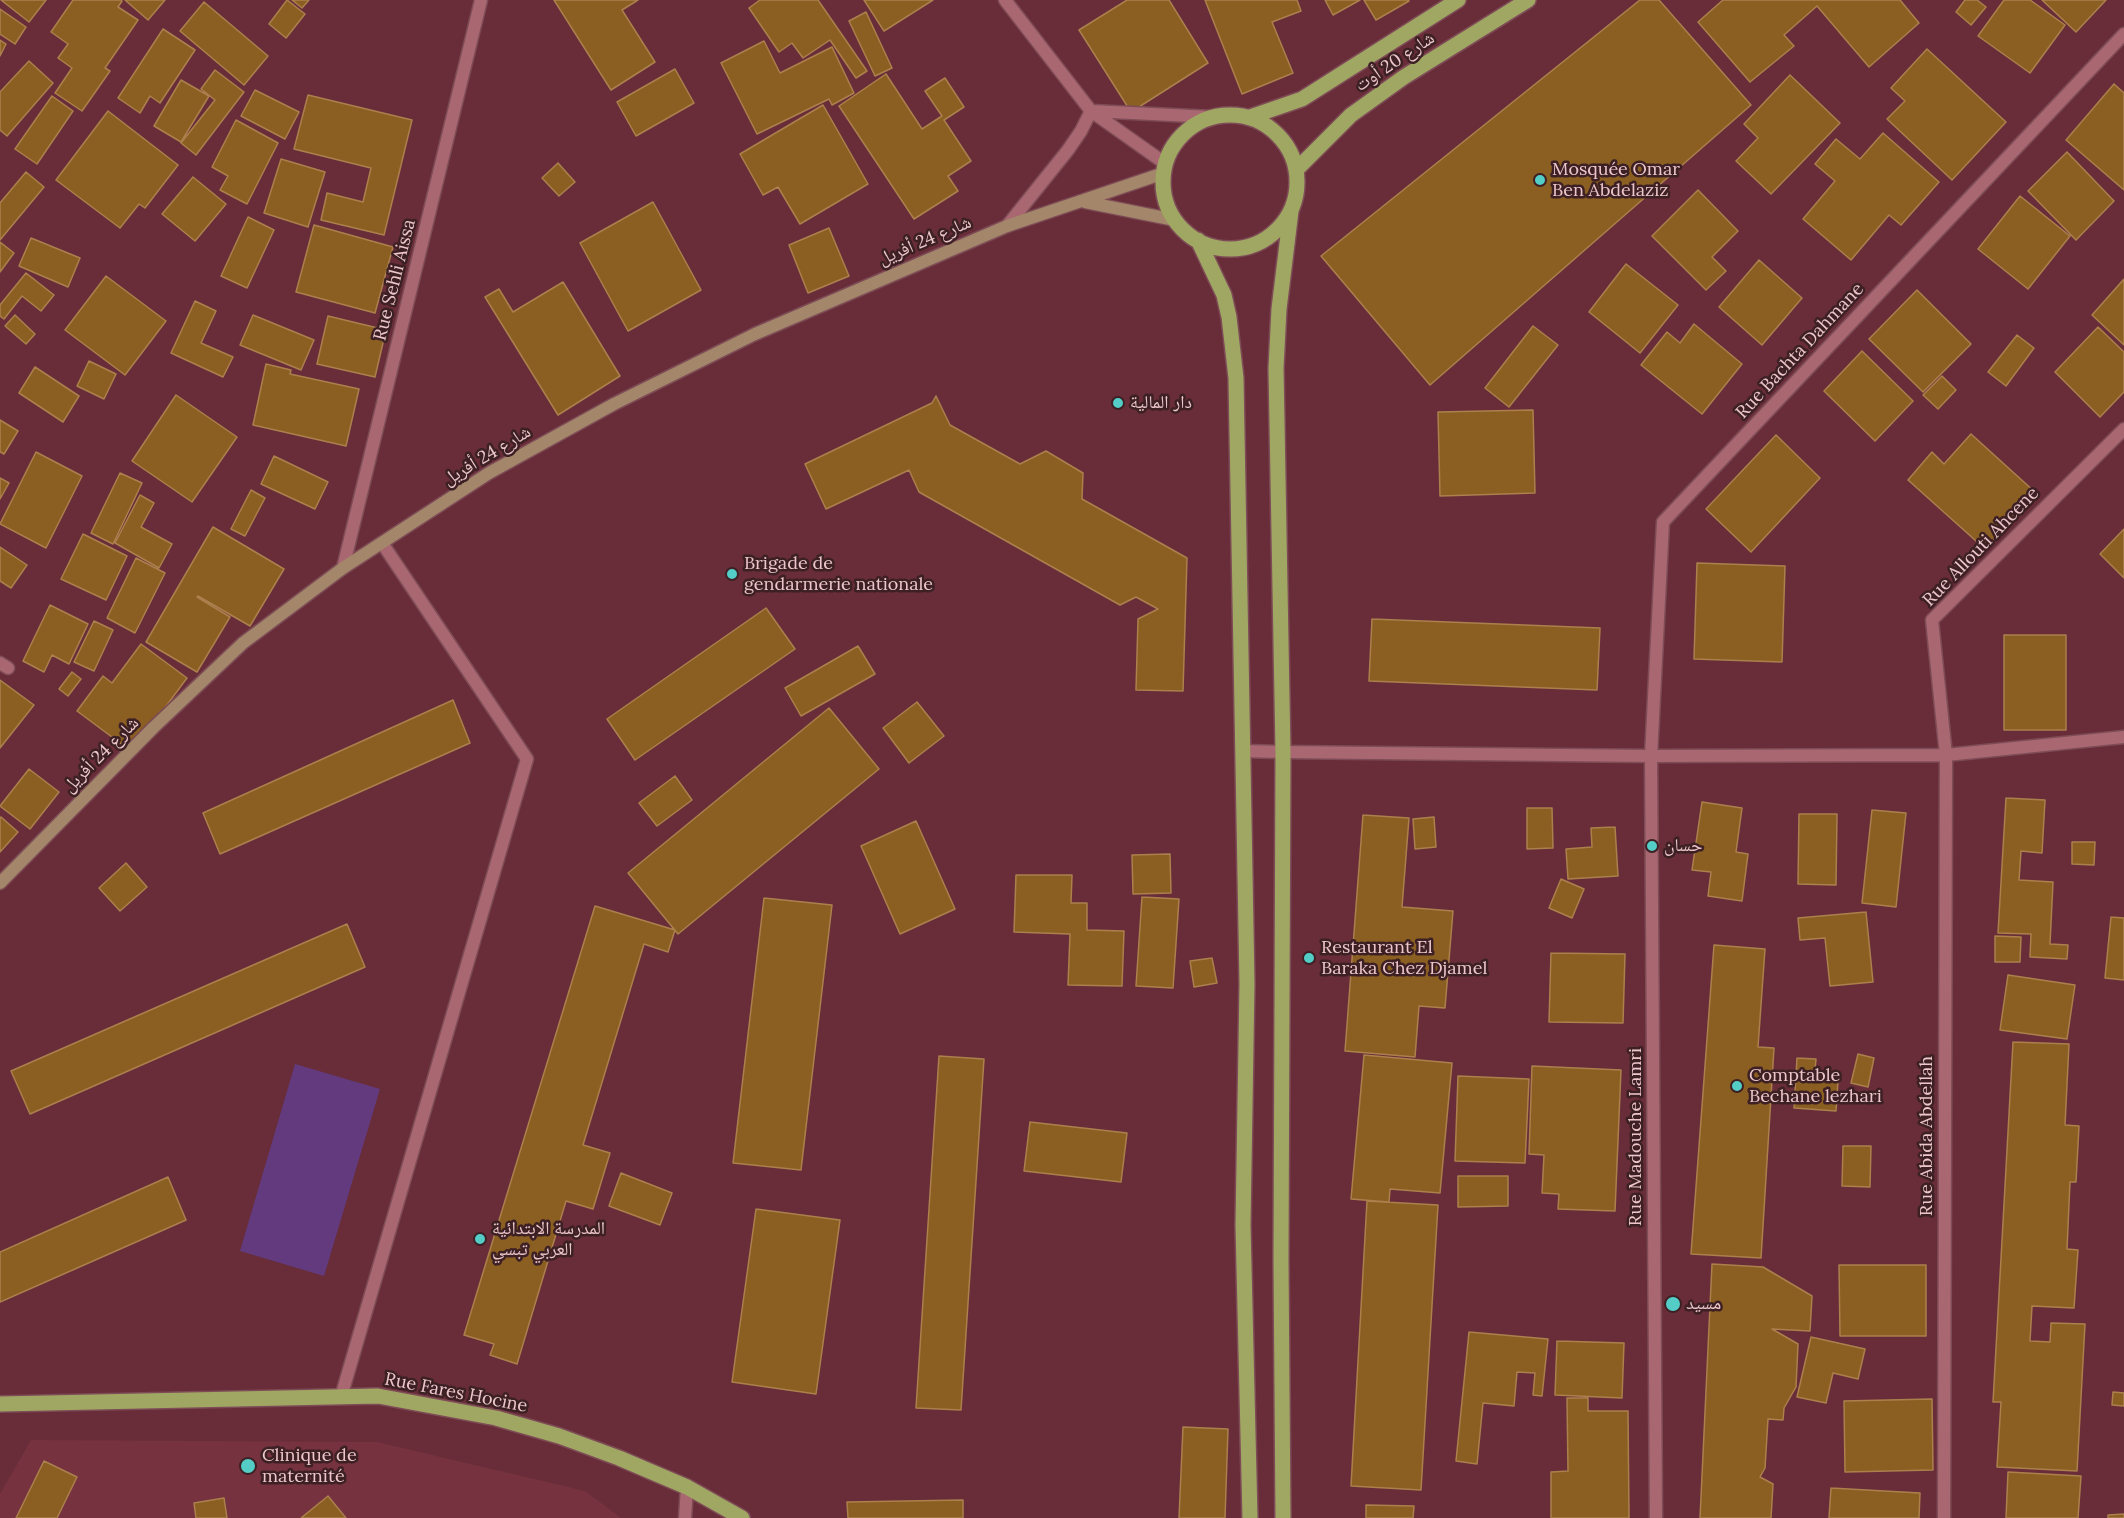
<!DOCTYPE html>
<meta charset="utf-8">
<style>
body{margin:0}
canvas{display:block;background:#682d38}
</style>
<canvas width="2124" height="1518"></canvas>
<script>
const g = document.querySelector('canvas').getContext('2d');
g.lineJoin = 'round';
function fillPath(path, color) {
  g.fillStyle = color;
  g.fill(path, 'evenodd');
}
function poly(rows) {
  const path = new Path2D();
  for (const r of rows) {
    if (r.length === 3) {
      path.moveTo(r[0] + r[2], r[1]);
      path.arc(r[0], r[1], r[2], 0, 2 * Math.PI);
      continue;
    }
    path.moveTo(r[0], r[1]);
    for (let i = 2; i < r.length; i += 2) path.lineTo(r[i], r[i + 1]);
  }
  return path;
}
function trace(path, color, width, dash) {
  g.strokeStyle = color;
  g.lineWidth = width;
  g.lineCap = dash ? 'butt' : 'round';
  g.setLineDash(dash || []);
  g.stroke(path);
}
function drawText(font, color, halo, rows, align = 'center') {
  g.font = font + ' Lora,"Noto Naskh Arabic",serif';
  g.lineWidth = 5;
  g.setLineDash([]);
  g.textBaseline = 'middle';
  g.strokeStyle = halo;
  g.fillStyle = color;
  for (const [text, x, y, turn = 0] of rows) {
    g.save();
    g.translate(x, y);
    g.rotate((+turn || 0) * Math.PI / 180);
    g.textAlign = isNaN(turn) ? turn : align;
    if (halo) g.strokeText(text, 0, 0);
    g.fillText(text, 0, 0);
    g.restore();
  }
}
fillPath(poly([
 [31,1440,377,1442,585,1491,621,1518,0,1518,0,1494]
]), '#76323f');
fillPath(poly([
 [295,1064,380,1089,324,1276,240,1251]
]), '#623a7d');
const building = poly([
 [1,0,46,0,29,22,1,0],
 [73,0,121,0,122,1,118,7,138,20,105,68,110,71,82,111,55,93,72,68,58,58,68,44,51,32,73,0],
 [125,0,165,0,148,20,125,0],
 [287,0,305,14,286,38,269,24,287,0],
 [292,0,309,0,302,8,292,0],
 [554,0,638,0,622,10,655,62,611,90,554,0],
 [760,0,818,0,867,71,856,78,830,40,803,58,792,43,779,52,749,8,760,0],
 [864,0,933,0,884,31,864,0],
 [1127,0,1169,0,1208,63,1131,112,1079,30,1127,0],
 [1205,0,1297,0,1301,11,1272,22,1293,73,1242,94,1205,0],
 [1325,0,1360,0,1333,15,1325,0],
 [1364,0,1408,0,1409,1,1376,20,1364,0],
 [1640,0,1659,0,1751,105,1430,385,1321,256,1640,0],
 [1723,0,1900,0,1919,23,1869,67,1817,6,1784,35,1794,46,1750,82,1698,22,1723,0],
 [1965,0,1977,0,1986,7,1971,25,1956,12,1965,0],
 [2004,0,2030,0,2065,25,2030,73,1978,36,2004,0],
 [2042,0,2106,0,2076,32,2042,0],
 [204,2,268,56,244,85,180,31,204,2],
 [0,9,26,27,15,44,0,34,0,9],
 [866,12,892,68,875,76,849,21,866,12],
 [163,29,195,50,160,103,150,96,140,113,118,98,163,29],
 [0,40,6,44,0,56,0,40],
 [764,41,780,73,832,47,854,93,832,105,829,99,757,134,721,63,764,41],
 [1927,49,2006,122,1952,180,1887,119,1905,101,1891,88,1927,49],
 [29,61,53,83,7,136,0,130,0,92,29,61],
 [675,69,694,103,636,136,617,102,675,69],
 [215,70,244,92,196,155,181,143,215,100,201,89,215,70],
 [886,74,922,129,942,116,925,91,945,78,964,107,944,120,971,161,948,176,958,191,914,219,839,106,886,74],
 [1790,75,1840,123,1771,194,1736,161,1758,138,1744,124,1790,75],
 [181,80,209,96,181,142,154,126,181,80],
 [2114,84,2124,93,2124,190,2066,140,2114,84],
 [255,90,299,112,285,139,241,116,255,90],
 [308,95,412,120,384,235,321,220,327,193,363,202,371,168,294,149,308,95],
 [52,96,73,111,37,164,15,149,52,96],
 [823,105,868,184,800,224,778,187,763,195,740,154,823,105],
 [108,111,178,165,145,208,139,204,120,228,56,180,108,111],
 [236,120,278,143,247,204,220,190,228,176,212,167,236,120],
 [1883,133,1939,182,1901,225,1889,215,1851,260,1803,219,1835,181,1815,164,1836,139,1860,159,1883,133],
 [2067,152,2114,201,2076,240,2028,191,2067,152],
 [281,159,325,172,308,227,264,213,281,159],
 [558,163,575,182,559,196,542,178,558,163],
 [26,172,44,187,0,240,0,203,26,172],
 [193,177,226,204,195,241,162,214,193,177],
 [1698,190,1738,231,1712,257,1726,271,1706,290,1652,236,1698,190],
 [2020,196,2070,236,2028,289,1978,249,2020,196],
 [653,202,701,290,628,331,580,243,653,202],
 [248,217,274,230,247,288,221,276,248,217],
 [314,225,393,247,375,313,296,292,314,225],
 [829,228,849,276,808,293,789,245,829,228],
 [31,238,80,258,68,287,19,266,31,238],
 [0,242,14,253,0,272,0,242],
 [1759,260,1802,298,1762,345,1719,307,1759,260],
 [1626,264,1678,305,1640,353,1589,312,1626,264],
 [26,273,54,295,41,311,22,296,4,319,0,316,0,305,26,273],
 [106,276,166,321,125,375,65,330,106,276],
 [2124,279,2124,345,2092,315,2124,279],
 [563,282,620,376,558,415,485,297,499,289,513,312,563,282],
 [1917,290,1971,344,1923,392,1869,339,1917,290],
 [195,301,216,311,201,343,233,357,223,377,171,353,195,301],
 [15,315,35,334,26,344,5,326,15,315],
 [253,315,314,340,301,370,240,345,253,315],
 [328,316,386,330,375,377,317,364,328,316],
 [1694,324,1742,364,1702,414,1641,365,1667,332,1680,343,1694,324],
 [1533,326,1558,345,1509,407,1485,388,1533,326],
 [2098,327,2124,352,2124,392,2100,417,2055,372,2098,327],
 [2017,335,2034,348,2006,386,1988,372,2017,335],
 [1862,351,1913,401,1875,441,1824,391,1862,351],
 [89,361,116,374,104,399,77,386,89,361],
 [266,364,291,370,290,374,359,389,346,446,253,425,266,364],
 [35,367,79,396,63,422,19,393,35,367],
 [1942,376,1956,390,1938,409,1923,395,1942,376],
 [176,395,237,437,192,502,132,461,176,395],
 [936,396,950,425,1020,464,1046,451,1083,473,1082,499,1187,558,1183,691,1136,690,1138,619,1158,609,1136,597,1120,605,919,492,909,470,826,509,805,464,932,403,936,396],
 [1533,410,1535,493,1440,496,1438,412,1533,410],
 [0,420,18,431,4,454,0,452,0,420],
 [1971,434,2036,493,1985,549,1908,480,1932,452,1944,464,1971,434],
 [1776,435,1820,478,1751,552,1706,509,1776,435],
 [36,452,82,476,46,548,0,524,36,452],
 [274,456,328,482,315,509,261,484,274,456],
 [120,473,142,483,113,544,91,533,120,473],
 [0,478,9,483,0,499,0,478],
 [251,490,265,498,245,536,231,529,251,490],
 [140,495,154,503,141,527,172,544,159,568,115,543,140,495],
 [213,527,284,569,250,626,198,596,197,597,230,617,197,672,146,642,213,527],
 [2124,529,2124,578,2100,554,2124,529],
 [83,534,127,556,106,600,61,579,83,534],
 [0,547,27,565,11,588,0,581,0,547],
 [136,558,165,573,135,633,107,618,136,558],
 [1697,563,1785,566,1782,662,1694,659,1697,563],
 [50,605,88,624,69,664,52,655,44,672,23,661,50,605],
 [766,608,795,649,635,760,607,719,766,608],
 [1372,619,1600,628,1597,690,1369,681,1372,619],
 [94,621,113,630,94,671,74,662,94,621],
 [2004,635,2066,635,2066,730,2004,730,2004,635],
 [141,644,187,678,132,752,77,711,103,676,112,683,141,644],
 [858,646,875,674,801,716,785,688,858,646],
 [72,672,81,679,68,696,59,689,72,672],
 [0,680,34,705,0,748,0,680],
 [453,700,470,743,220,854,203,813,453,700],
 [917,702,944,736,909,763,883,728,917,702],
 [829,708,879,769,678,934,628,873,829,708],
 [29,769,59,792,30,829,0,806,29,769],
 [675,776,692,800,657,826,639,803,675,776],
 [2006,798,2045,800,2042,853,2021,851,2019,880,2053,882,2050,944,2068,945,2067,959,2030,957,2031,934,1998,933,2006,798],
 [1702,802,1742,808,1736,852,1748,854,1742,901,1708,896,1711,872,1692,870,1702,802],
 [1527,808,1552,808,1553,848,1527,849,1527,808],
 [1872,810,1906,813,1896,907,1862,903,1872,810],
 [1799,814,1837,814,1836,885,1798,884,1799,814],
 [1363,815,1409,818,1402,907,1453,911,1445,1008,1419,1006,1415,1057,1345,1051,1363,815],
 [1,817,18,832,0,852,0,818,1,817],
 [1434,817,1436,847,1415,849,1413,819,1434,817],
 [916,821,955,909,900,934,861,846,916,821],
 [1615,827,1618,876,1568,879,1566,849,1592,847,1591,828,1615,827],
 [2072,842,2095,842,2094,865,2072,864,2072,842],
 [1170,854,1171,893,1133,894,1132,855,1170,854],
 [126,863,147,887,120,911,99,888,126,863],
 [1016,875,1072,875,1071,903,1087,903,1087,930,1124,931,1122,986,1068,985,1070,934,1014,932,1016,875],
 [1561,879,1584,889,1572,918,1549,908,1561,879],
 [1142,897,1179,899,1173,988,1136,986,1142,897],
 [764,898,832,905,801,1170,733,1163,764,898],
 [595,906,675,930,668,952,644,944,583,1145,610,1153,593,1209,566,1201,517,1364,490,1355,494,1344,464,1335,595,906],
 [1866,912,1873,982,1830,986,1825,938,1800,940,1798,918,1866,912],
 [2111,917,2124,918,2124,980,2105,978,2111,917],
 [347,924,365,967,30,1114,11,1071,347,924],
 [1995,936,2021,937,2020,962,1995,962,1995,936],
 [1714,945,1765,949,1758,1047,1774,1048,1761,1258,1691,1254,1714,945],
 [1551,953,1625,954,1623,1023,1549,1022,1551,953],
 [1212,958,1217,983,1194,987,1190,961,1212,958],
 [2008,975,2075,985,2067,1039,2000,1030,2008,975],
 [2013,1042,2069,1044,2065,1125,2079,1126,2076,1182,2070,1182,2067,1249,2078,1250,2074,1308,2032,1306,2030,1341,2050,1342,2051,1323,2085,1324,2077,1471,1997,1467,2001,1402,1993,1402,2013,1042],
 [1858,1054,1874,1058,1868,1087,1851,1083,1858,1054],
 [1364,1055,1452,1063,1440,1193,1390,1189,1389,1202,1351,1199,1364,1055],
 [939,1056,984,1059,961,1410,916,1408,939,1056],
 [1797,1058,1816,1059,1814,1079,1838,1081,1836,1111,1794,1108,1797,1058],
 [1532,1066,1621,1070,1615,1211,1558,1209,1559,1194,1542,1193,1544,1155,1529,1154,1532,1066],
 [1458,1076,1529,1079,1525,1163,1455,1161,1458,1076],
 [1030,1122,1127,1133,1121,1182,1024,1171,1030,1122],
 [1843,1146,1871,1146,1870,1187,1842,1186,1843,1146],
 [621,1173,672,1193,660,1225,609,1206,621,1173],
 [1458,1176,1508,1176,1508,1206,1458,1207,1458,1176],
 [168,1177,186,1220,0,1302,0,1252,168,1177],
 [1367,1201,1438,1205,1421,1490,1351,1486,1367,1201],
 [756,1209,840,1220,816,1394,732,1382,756,1209],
 [1712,1264,1763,1267,1812,1296,1810,1331,1772,1329,1798,1344,1796,1387,1784,1408,1783,1420,1768,1419,1765,1468,1760,1477,1773,1484,1771,1518,1700,1518,1712,1264],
 [1839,1265,1926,1265,1926,1336,1840,1336,1839,1265],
 [1469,1332,1548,1339,1542,1396,1533,1395,1535,1373,1517,1372,1514,1406,1483,1403,1477,1464,1456,1461,1469,1332],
 [1811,1337,1865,1349,1858,1379,1833,1373,1826,1403,1797,1397,1811,1337],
 [1557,1341,1624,1343,1622,1398,1555,1395,1557,1341],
 [2113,1392,2124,1393,2124,1406,2112,1405,2113,1392],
 [1567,1398,1588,1398,1588,1411,1628,1411,1629,1518,1551,1518,1551,1472,1568,1471,1567,1398],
 [1932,1399,1933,1470,1845,1472,1844,1401,1932,1399],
 [1183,1427,1228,1429,1225,1518,1179,1518,1183,1427],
 [44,1461,77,1477,57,1518,16,1518,44,1461],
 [2008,1472,2081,1476,2078,1518,2006,1518,2008,1472],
 [1831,1488,1920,1493,1919,1518,1829,1518,1831,1488],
 [328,1496,346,1518,301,1518,328,1496],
 [224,1498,227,1518,196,1518,194,1503,224,1498],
 [963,1500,963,1518,848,1518,847,1502,963,1500],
 [1366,1505,1414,1506,1413,1518,1366,1518,1366,1505],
 [2124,1514,2124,1518,2108,1518,2108,1515,2124,1514]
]);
fillPath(building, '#8b5e22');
trace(building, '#ab804d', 1.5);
const service = poly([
 [1242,751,1283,752],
 [685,1518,687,1487]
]);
const minor = poly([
 [1005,0,1091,111,1166,164],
 [1092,111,1212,117],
 [1007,226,1068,150,1081,131,1091,111],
 [343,568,481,0],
 [0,663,8,668],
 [1283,752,1651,756,1946,755,2124,737],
 [341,1397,527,759,382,543],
 [1656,1518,1651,756,1663,522,2124,34],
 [1944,1518,1946,755,1932,620,2124,429]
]);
const secondary = poly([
 [1085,202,1175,220],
 [0,883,154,727,243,643,343,568,489,473,614,404,755,334,1007,226,1164,173]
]);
const primary = poly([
 [1230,182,67],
 [1250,117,1302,99,1458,0],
 [1296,170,1351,115,1404,77,1528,0],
 [1198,240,1224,295,1229,317,1236,378,1247,984,1243,1225,1250,1518],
 [0,1404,378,1396,496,1418,559,1436,619,1458,687,1487,742,1518],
 [1283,1518,1281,1260,1283,752,1276,368,1279,309,1291,211]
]);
trace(service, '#7e4c56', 15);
trace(minor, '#7e4c56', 15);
trace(secondary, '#7e4c56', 15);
trace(primary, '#7e4c56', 18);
trace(service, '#a96771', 12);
trace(minor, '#a96771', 12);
trace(secondary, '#a4876a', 12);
trace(primary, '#a0a763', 15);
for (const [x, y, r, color] of [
 [1540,180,6,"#54cdc7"],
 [1118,403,6,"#54cdc7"],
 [732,574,6,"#54cdc7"],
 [1652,846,6,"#54cdc7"],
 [1309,958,6,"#54cdc7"],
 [1737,1086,6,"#54cdc7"],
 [480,1239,6,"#54cdc7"],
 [1673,1304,8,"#54cdc7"],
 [248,1466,8,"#54cdc7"]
]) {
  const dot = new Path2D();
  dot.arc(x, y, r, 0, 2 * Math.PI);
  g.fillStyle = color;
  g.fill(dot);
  trace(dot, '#3c2024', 2);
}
drawText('18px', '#ecc6ca', '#3c2024', [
 ["شارع 20 أوت",1395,62,-34],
 ["شارع 24 أفريل",925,241,-23],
 ["Rue Sehli Aissa",395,280,-76],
 ["Rue Bachta Dahmane",1800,351,-47],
 ["شارع 24 أفريل",487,456,-31],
 ["Rue Allouti Ahcene",1981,547,-46],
 ["شارع 24 أفريل",101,755,-45],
 ["Rue Abida Abdellah",1927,1136,-90],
 ["Rue Madouche Lamri",1636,1137,-90],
 ["Rue Fares Hocine",456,1393,11]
]);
drawText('18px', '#ecc6ca', '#3c2024', [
 ["Mosquée Omar",1552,170],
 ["Ben Abdelaziz",1552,191],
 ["دار المالية",1130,403],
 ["Brigade de",744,564],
 ["gendarmerie nationale",744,585],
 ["حسان",1664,846],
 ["Restaurant El",1321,948],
 ["Baraka Chez Djamel",1321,969],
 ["Comptable",1749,1076],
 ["Bechane lezhari",1749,1097],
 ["المدرسة الابتدائية",492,1229],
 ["العربي تبسي",492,1250],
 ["مسيد",1686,1304],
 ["Clinique de",262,1456],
 ["maternité",262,1477]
], 'left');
</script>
